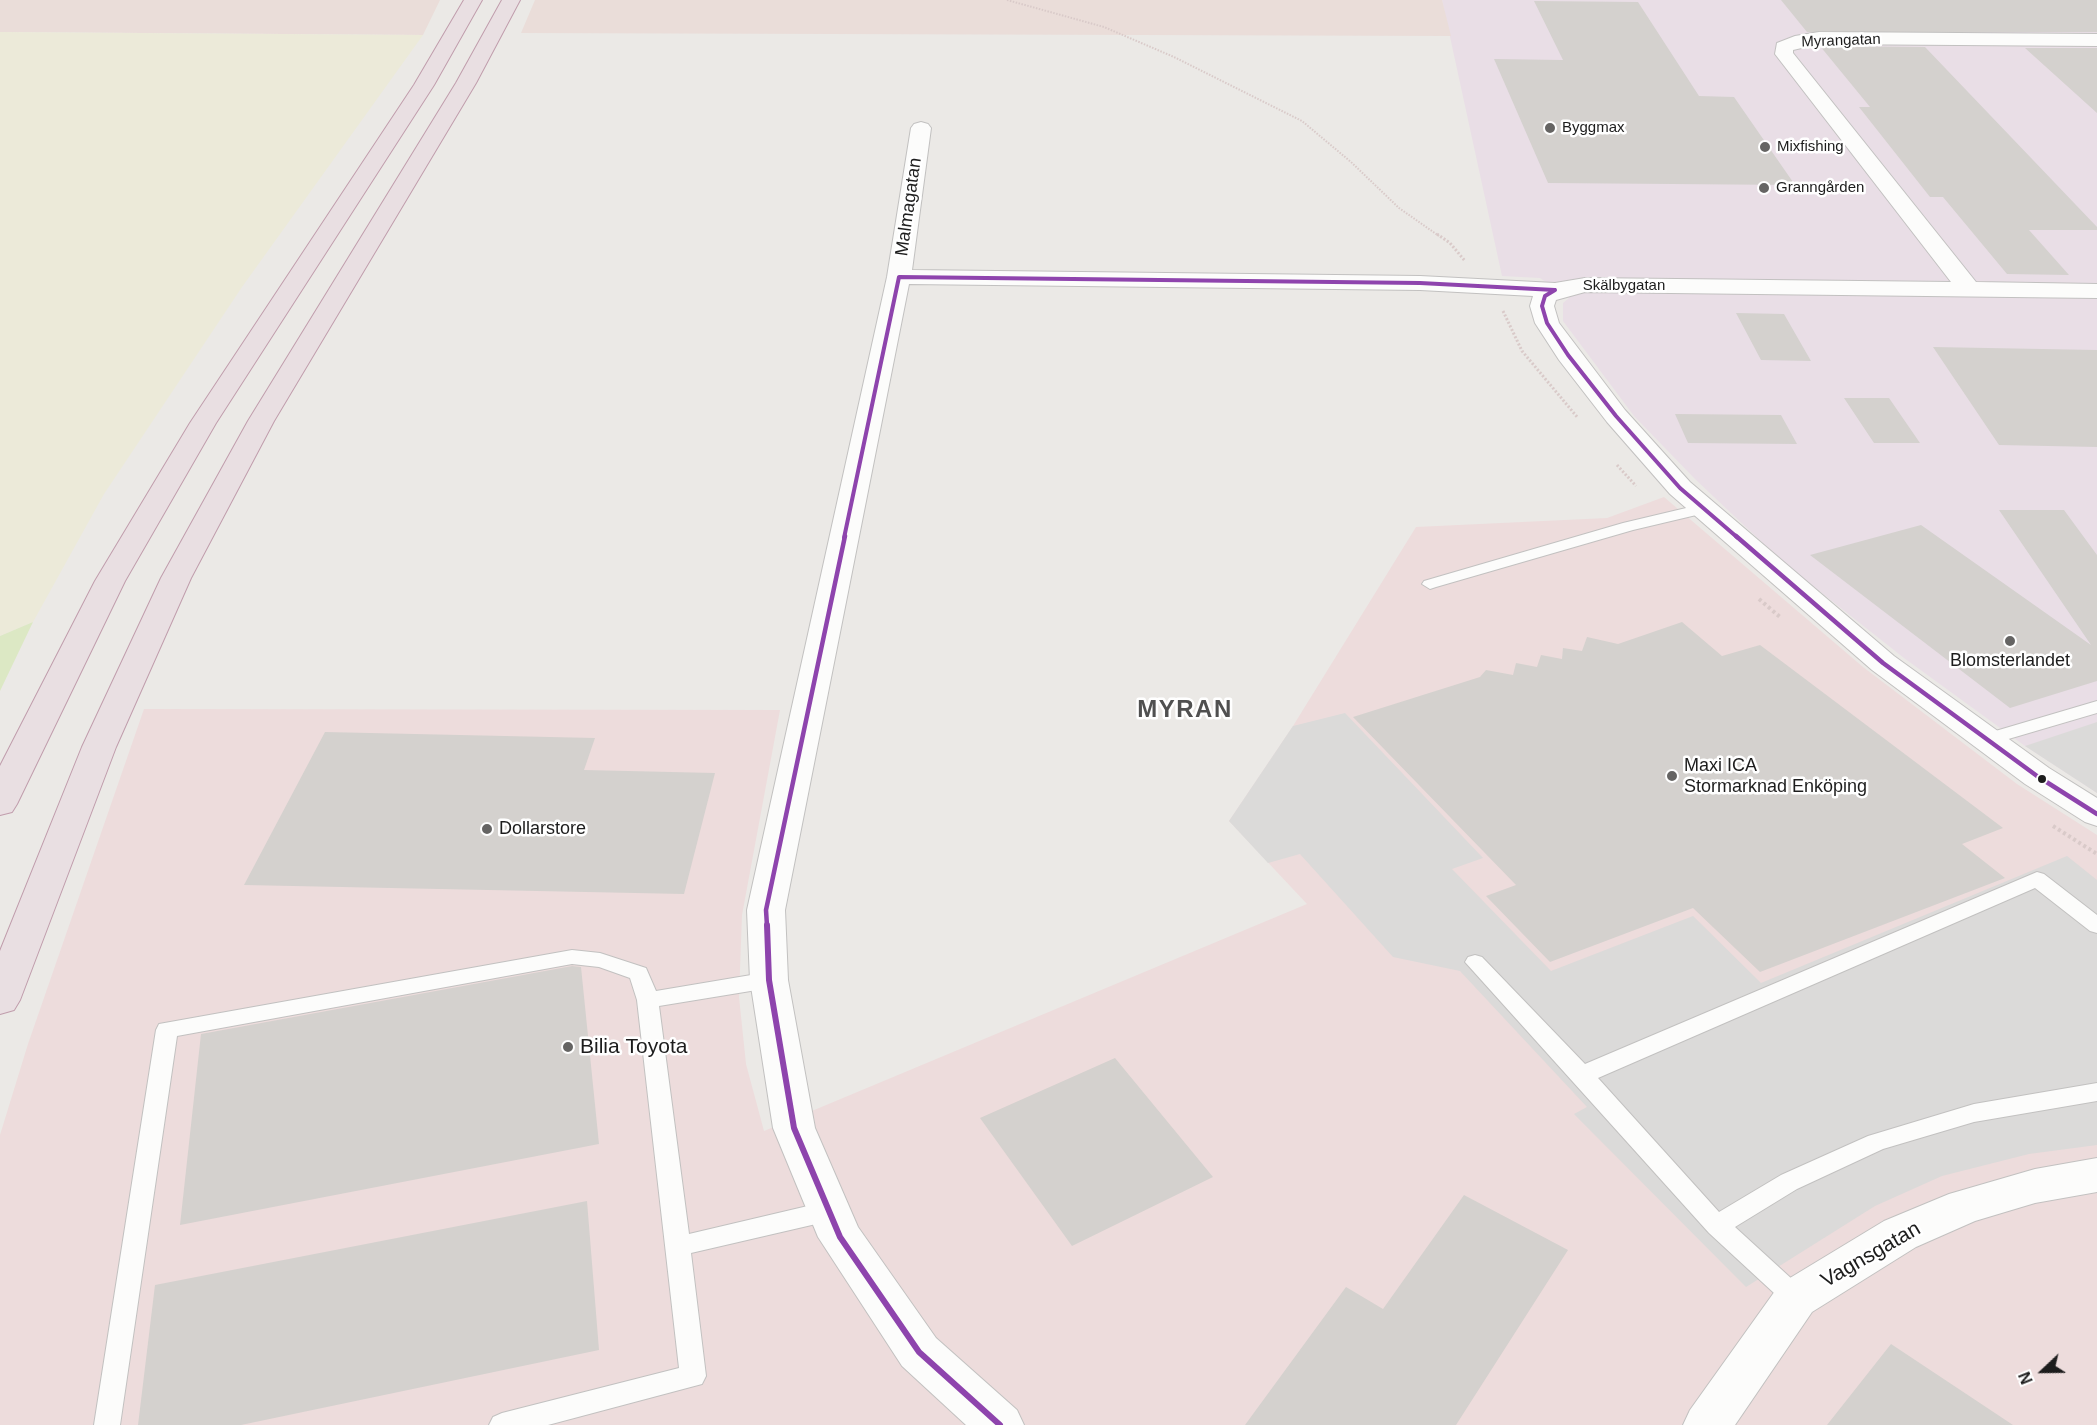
<!DOCTYPE html>
<meta charset="utf-8">
<style>
body{margin:0}
#map{position:relative;width:2097px;height:1425px;overflow:hidden;background:#ebe9e6;font-family:Helvetica,sans-serif}
canvas{display:block}
.north{position:absolute;left:2013px;top:1341px;width:60px;height:60px;-webkit-text-stroke:4px #fff;paint-order:stroke;rotate:248deg;font-size:16px;font-weight:700;line-height:24px;text-align:center;color:#1d1d1d}
.north::after{content:'';display:block;margin:auto;width:21px;height:27px;background:#1d1d1d;clip-path:polygon(50% 0,100% 100%,50% 72%,0 100%)}
</style>
<div id="map">
<canvas width="2097" height="1425"></canvas>
<div class="north">N</div>
</div>
<script>
const g = document.querySelector('canvas').getContext('2d');
g.lineJoin = 'round';
function fillPath(path, color) {
  g.fillStyle = color;
  g.fill(path, 'evenodd');
}
function poly(rows) {
  const path = new Path2D();
  for (const r of rows) {
    path.moveTo(r[0], r[1]);
    for (let i = 2; i < r.length; i += 2) path.lineTo(r[i], r[i + 1]);
  }
  return path;
}
function trace(path, color, width, dash) {
  g.strokeStyle = color;
  g.lineWidth = width;
  g.lineCap = dash ? 'butt' : 'round';
  g.setLineDash(dash || []);
  g.stroke(path);
}
function drawText(font, color, halo, rows, align = 'center') {
  g.font = font + ' Helvetica,sans-serif';
  g.lineWidth = 5;
  g.setLineDash([]);
  g.textBaseline = 'middle';
  g.strokeStyle = halo;
  g.fillStyle = color;
  for (const [text, x, y, turn = 0] of rows) {
    g.save();
    g.translate(x, y);
    g.rotate((+turn || 0) * Math.PI / 180);
    g.textAlign = isNaN(turn) ? turn : align;
    if (halo) g.strokeText(text, 0, 0);
    g.fillText(text, 0, 0);
    g.restore();
  }
}
fillPath(poly([
 [1664,497,1863,667,2017,784,2097,835,2097,1425,0,1425,0,1135,28,1044,144,709,780,710,742,915,739,997,746,1064,764,1131,1307,904,1229,821,1293,726,1416,527,1607,518]
]), '#eddcdc');
fillPath(poly([
 [1442,0,2097,0,2097,793,2025,746,1904,658,1785,564,1695,479,1634,416,1563,321,1563,303,1569,298,1540,278,1502,276]
]), '#e9dee6');
fillPath(poly([
 [0,0,440,0,423,35,0,32],
 [535,0,1442,0,1451,36,521,33]
]), '#eaddd9');
fillPath(poly([
 [0,32,423,35,242,287,104,494,33,622,0,636]
]), '#ecead9');
fillPath(poly([
 [33,622,0,691,0,636]
]), '#dce8c4');
fillPath(poly([
 [1345,713,1483,858,1452,869,1551,971,1693,916,1761,983,2067,856,2097,880,2097,1145,2029,1154,1942,1176,1875,1206,1746,1287,1574,1114,1587,1107,1460,971,1393,957,1300,854,1268,863,1229,821,1293,726],
 [2097,722,2097,793,2025,746]
]), '#dbdad9');
fillPath(poly([
 [1781,0,2097,0,2097,32,1807,32],
 [1534,1,1638,2,1699,96,1734,97,1795,185,1548,183,1494,59,1563,60],
 [1820,46,1925,47,2097,227,2097,230,2029,230,2069,275,2007,274,1943,197,1930,197,1859,107,1870,107],
 [2025,48,2097,48,2097,113],
 [1736,313,1784,314,1811,361,1761,360],
 [1933,347,2097,350,2097,447,1999,445],
 [1844,398,1889,398,1920,443,1874,443],
 [1675,414,1781,415,1797,444,1688,443],
 [1999,510,2064,510,2097,555,2097,681,2010,708,1810,555,1921,525,2091,645],
 [1682,622,1722,656,1760,645,2003,828,1962,844,2005,878,1760,972,1693,908,1550,962,1486,896,1516,885,1353,717,1480,677,1486,670,1513,675,1516,663,1537,667,1541,655,1562,659,1563,648,1582,651,1587,637,1618,644],
 [325,732,595,738,584,770,715,773,684,894,244,885],
 [572,966,581,967,599,1144,180,1225,201,1034],
 [1115,1058,1213,1177,1072,1246,980,1118],
 [1464,1195,1568,1250,1456,1425,1245,1425,1346,1287,1383,1309],
 [587,1201,599,1350,241,1425,138,1425,155,1285],
 [1891,1344,2013,1425,1827,1425]
]), '#d4d1ce');
const lane = poly([
 [1703,504,1709,506,1711,509,1709,512,1633,530,1436,587,1430,589,1422,584,1424,581,1623,523,1703,504],
 [2097,701,2097,713,1988,745,1979,739,1982,735,2097,701],
 [2037,872,2044,874,2097,915,2097,933,2090,931,2035,888,1598,1078,1719,1212,1781,1175,1868,1136,1974,1104,2097,1083,2097,1101,1974,1122,1883,1149,1797,1189,1735,1227,1805,1291,1808,1298,1805,1305,1796,1309,1787,1305,1709,1233,1465,962,1468,957,1475,955,1482,957,1585,1064,2037,872],
 [572,950,600,953,646,968,656,991,769,972,776,975,780,980,776,985,769,988,659,1006,689,1234,829,1201,837,1204,841,1211,837,1218,829,1221,691,1253,706,1376,702,1384,548,1425,489,1425,493,1417,502,1413,679,1368,637,1000,630,978,599,967,572,964,177,1036,120,1425,94,1425,156,1030,159,1024,572,950]
]);
const street = poly([
 [1819,32,2097,34,2097,46,1819,44,1793,50,1793,53,1976,282,2097,284,2097,298,1585,292,1556,300,1554,306,1559,323,1625,410,1690,482,1894,656,2049,768,2097,798,2097,826,2085,822,2025,784,1872,670,1670,494,1607,422,1559,360,1535,323,1530,306,1533,296,1420,290,909,284,785,910,788,980,815,1128,858,1227,936,1338,1017,1410,1024,1425,966,1425,902,1366,818,1237,773,1128,750,980,747,910,887,277,911,128,914,124,921,122,928,124,931,128,912,270,1420,276,1555,283,1585,278,1951,282,1775,54,1777,43,1795,36,1819,32],
 [2097,1158,2097,1192,2035,1203,1975,1221,1916,1247,1812,1312,1735,1425,1683,1425,1690,1410,1780,1284,1884,1221,1949,1194,2035,1169,2097,1158]
]);
const highway = poly([
 [464,0,482,0,434,85,216,423,125,581,17,804,12,812,0,815,0,766,95,581,190,423,414,85,464,0],
 [502,0,520,0,476,83,274,421,191,578,116,747,20,1000,14,1010,0,1014,0,951,82,747,161,578,248,421,456,83,502,0]
]);
trace(lane, '#c2c1c0', 2);
trace(street, '#c2c1c0', 2);
trace(highway, '#c09dac', 2);
trace(poly([
 [1007,0,1104,27,1174,57,1302,121,1351,162,1399,208,1439,236]
]), '#d9cac9', 2, [1.5, 1.5]);
trace(poly([
 [1437,234,1450,243,1465,261],
 [1503,311,1522,351,1578,418],
 [1617,465,1636,486]
]), '#d9cac9', 3, [2, 2]);
trace(poly([
 [1759,599,1780,617],
 [2053,826,2097,854]
]), '#d9cac9', 4, [3, 3]);
fillPath(lane, '#fcfcfb');
fillPath(street, '#fcfcfb');
fillPath(highway, '#e9dfe2');
trace(poly([
 [1555,290,1545,296,1542,306,1547,323,1568,355,1616,416,1680,488,1738,538],
 [844,538,899,277,1420,283,1555,290]
]), '#8e44ad', 4);
trace(poly([
 [1736,536,1883,663,2037,776,2097,814],
 [767,926,766,910,845,536]
]), '#8e44ad', 4.5);
trace(poly([
 [767,925,769,980,794,1128,840,1237,919,1352,1000,1425]
]), '#8e44ad', 6);
for (const [x, y, r, color] of [
 [1550,128,6,"#656463"],
 [1765,147,6,"#656463"],
 [1764,188,6,"#656463"],
 [2010,641,6,"#656463"],
 [1672,776,6,"#656463"],
 [2042,779,5,"#1d1d1d"],
 [487,829,6,"#656463"],
 [568,1047,6,"#656463"]
]) {
  const dot = new Path2D();
  dot.arc(x, y, r, 0, 2 * Math.PI);
  g.fillStyle = color;
  g.fill(dot);
  trace(dot, '#fff', 2);
}
drawText('15px', '#1d1d1d', '#fff', [
 ["Myrangatan",1841,41,-2],
 ["Skälbygatan",1624,286]
]);
drawText('15px', '#1d1d1d', '#fff', [
 ["Byggmax",1562,128],
 ["Mixfishing",1777,147],
 ["Granngården",1776,188]
], 'left');
drawText('18px', '#1d1d1d', '#fff', [
 ["Malmagatan",909,207,-82]
]);
drawText('18px', '#1d1d1d', '#fff', [
 ["Blomsterlandet",2010,661,"center"],
 ["Maxi ICA",1684,766],
 ["Stormarknad Enköping",1684,787],
 ["Dollarstore",499,829]
], 'left');
drawText('21px', '#1d1d1d', '#fff', [
 ["Bilia Toyota",580,1047]
], 'left');
drawText('21px', '#1d1d1d', '#fff', [
 ["Vagnsgatan",1871,1255,-30]
]);
g.letterSpacing = '1.5px';
drawText('bold 24px', '#505050', '#fff', [
 ["MYRAN",1185,710]
]);
g.letterSpacing = '0px';
</script>
